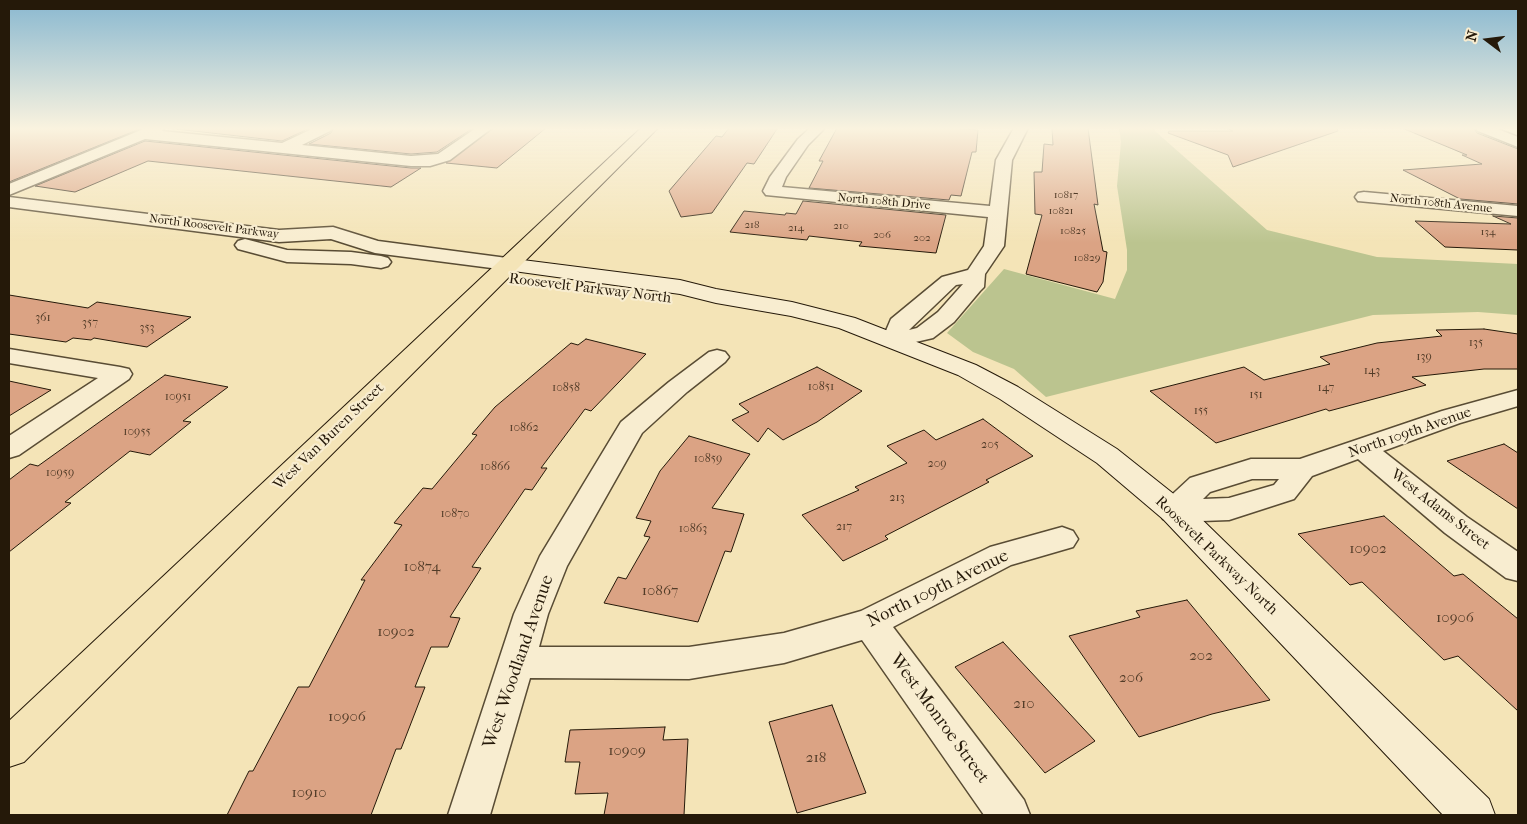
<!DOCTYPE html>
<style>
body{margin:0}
#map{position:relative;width:1527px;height:824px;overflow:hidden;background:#f4e4b7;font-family:"IM FELL French Canon",serif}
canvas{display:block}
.frame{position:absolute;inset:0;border:10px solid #251909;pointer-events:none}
.north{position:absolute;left:1462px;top:15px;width:50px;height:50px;-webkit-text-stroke:4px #f8edd0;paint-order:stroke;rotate:285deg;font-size:14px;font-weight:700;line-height:20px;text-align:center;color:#251909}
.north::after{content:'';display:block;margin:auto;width:18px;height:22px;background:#251909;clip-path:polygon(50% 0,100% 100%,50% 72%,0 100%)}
</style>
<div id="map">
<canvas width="1527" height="824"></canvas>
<div class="frame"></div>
<div class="north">N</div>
</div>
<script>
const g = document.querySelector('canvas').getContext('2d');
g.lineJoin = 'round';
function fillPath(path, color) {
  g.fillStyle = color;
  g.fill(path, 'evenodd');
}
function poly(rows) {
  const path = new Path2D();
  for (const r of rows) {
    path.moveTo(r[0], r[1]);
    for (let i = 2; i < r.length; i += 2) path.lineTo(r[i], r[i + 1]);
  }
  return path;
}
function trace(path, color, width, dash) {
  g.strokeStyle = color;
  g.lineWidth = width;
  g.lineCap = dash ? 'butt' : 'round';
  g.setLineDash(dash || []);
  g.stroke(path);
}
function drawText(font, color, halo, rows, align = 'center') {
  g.font = font + ' "IM FELL French Canon",serif';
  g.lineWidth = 4.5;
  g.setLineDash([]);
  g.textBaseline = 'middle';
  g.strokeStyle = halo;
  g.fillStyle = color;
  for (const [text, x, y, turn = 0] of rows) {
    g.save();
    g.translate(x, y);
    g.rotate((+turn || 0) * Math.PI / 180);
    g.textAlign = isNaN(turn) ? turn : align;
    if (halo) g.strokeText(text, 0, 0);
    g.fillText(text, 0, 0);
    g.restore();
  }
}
fillPath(poly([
 [1119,128,1155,128,1155,131,1267,230,1377,257,1518,264,1518,315,1478,312,1373,315,1046,397,1014,369,973,352,947,333,1004,269,1115,299,1127,270,1127,250,1117,186,1121,142]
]), '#bbc48f');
const building = poly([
 [9,128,142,128,9,182,9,128],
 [167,128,310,128,282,141,167,128],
 [334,128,473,128,437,152,411,154,309,144,331,133,334,128],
 [494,128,546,128,497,168,446,163,494,128],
 [729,128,777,129,754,164,747,163,712,213,681,217,669,191,716,136,722,137,729,128],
 [837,128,949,128,978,130,976,152,972,152,961,196,951,195,949,200,809,188,823,161,819,161,837,128],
 [1052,128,1088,128,1098,205,1094,204,1103,251,1107,252,1103,282,1097,292,1026,274,1042,215,1035,214,1034,172,1042,172,1044,144,1053,145,1052,128],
 [1226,128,1337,128,1338,131,1233,167,1228,155,1168,133,1169,131,1233,131,1226,128],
 [1402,128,1474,128,1477,133,1518,149,1518,204,1460,199,1403,170,1482,164,1462,155,1467,155,1402,128],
 [145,141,411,168,421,168,391,187,148,161,75,192,35,186,145,141],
 [803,201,946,215,936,253,859,246,862,242,809,236,807,240,730,232,744,211,785,215,786,213,796,214,803,201],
 [1493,216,1518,218,1518,250,1445,247,1415,221,1511,224,1493,216],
 [9,295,88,308,97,302,191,317,147,347,94,338,91,340,73,338,66,342,9,334,9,295],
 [1484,329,1518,334,1518,369,1484,369,1412,377,1426,385,1329,411,1326,409,1216,443,1150,391,1244,367,1264,380,1330,364,1320,357,1377,343,1442,336,1436,330,1484,329],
 [586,339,646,354,591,411,585,409,541,468,547,468,532,490,525,489,472,567,481,568,450,617,460,618,448,647,431,647,415,687,425,687,401,749,396,749,371,815,227,815,249,771,253,771,298,687,309,687,365,580,361,580,402,525,394,523,423,488,432,489,477,435,472,434,495,407,571,343,578,345,586,339],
 [817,367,862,391,817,422,783,440,768,428,758,442,732,420,749,412,739,404,817,367],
 [165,375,228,387,183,421,191,422,150,455,130,451,65,502,71,503,9,552,9,480,30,464,38,466,165,375],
 [9,381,51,390,9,416,9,381],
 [983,419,1033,456,986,480,989,482,885,536,888,539,843,561,802,515,859,490,855,487,907,463,887,446,924,430,936,440,983,419],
 [689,436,750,454,712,508,744,514,731,552,725,551,698,622,604,603,618,577,626,579,650,537,644,536,651,521,636,518,660,471,689,436],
 [1504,444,1518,453,1518,509,1447,461,1504,444],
 [1384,516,1454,576,1463,574,1518,619,1518,711,1458,656,1444,660,1362,582,1350,585,1298,534,1384,516],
 [1187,600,1270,700,1212,714,1139,737,1069,636,1140,617,1136,611,1187,600],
 [1003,642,1095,741,1045,773,955,667,1003,642],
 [832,705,866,793,797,813,769,722,832,705],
 [665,727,663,740,688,739,684,815,604,815,608,793,575,794,580,762,565,762,570,730,665,727]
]);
fillPath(building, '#dba384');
trace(building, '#251909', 1);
const street = poly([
 [146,128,165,128,162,131,282,143,314,128,332,128,330,131,302,145,411,156,438,154,476,128,492,128,450,160,430,166,411,166,145,139,9,195,9,184,146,128],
 [810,128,825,128,808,145,786,177,782,187,990,206,996,160,1014,128,1028,128,1012,160,1004,246,985,274,984,287,980,291,954,322,933,338,894,347,886,345,882,340,891,319,942,277,968,270,984,246,988,217,766,195,763,191,770,177,798,139,810,128],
 [963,284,938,312,917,328,909,330,956,285,963,284],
 [1476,128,1495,128,1518,137,1518,147,1478,131,1476,128],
 [1364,192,1518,206,1518,216,1358,201,1355,197,1358,193,1364,192],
 [9,197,279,230,333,227,378,241,507,258,514,260,517,264,514,268,507,270,375,253,331,239,279,242,9,207,9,197],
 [245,239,287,250,351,252,381,256,388,258,391,262,388,266,381,268,351,264,287,262,238,249,235,245,238,241,245,239],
 [9,349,120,367,129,369,132,374,129,379,19,455,9,458,9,436,98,378,9,363,9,349],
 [717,350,725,352,729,357,725,362,687,392,642,433,567,566,548,614,539,647,689,647,784,633,861,611,990,547,1062,527,1073,531,1078,539,1073,547,1011,565,893,627,1024,800,1030,815,984,815,862,640,784,663,689,679,530,678,490,815,448,815,514,614,540,556,621,422,669,382,709,352,717,350],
 [1518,390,1518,406,1460,423,1383,451,1467,517,1518,552,1518,581,1506,578,1445,533,1358,459,1312,476,1294,499,1229,520,1174,522,1163,519,1159,511,1163,503,1190,478,1251,459,1300,459,1442,411,1518,390],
 [1252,479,1279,479,1274,485,1229,498,1203,499,1210,492,1252,479]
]);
const secondary = poly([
 [507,258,680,280,716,289,792,302,855,318,976,365,1018,387,1117,449,1185,503,1489,799,1495,815,1443,815,1163,519,1097,463,1000,399,958,375,839,328,791,316,716,303,680,294,499,269,496,264,499,259,507,258]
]);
const primary = poly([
 [641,128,658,128,24,762,9,767,9,721,641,128]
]);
trace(street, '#594c34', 3);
trace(secondary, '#251909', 2);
trace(primary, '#251909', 2);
fillPath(street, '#f8edd0');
fillPath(secondary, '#f8edd0');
fillPath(primary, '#f4e4b7');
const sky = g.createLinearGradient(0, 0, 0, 243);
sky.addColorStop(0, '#89b8d0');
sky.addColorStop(0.53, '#faf3df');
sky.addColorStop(1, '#faf3df00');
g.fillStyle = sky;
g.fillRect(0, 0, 1527, 243);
drawText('11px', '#523c28', null, [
 ["10817",1066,195],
 ["10821",1061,211],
 ["218",752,225],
 ["210",841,226],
 ["214",796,228],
 ["10825",1073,231],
 ["134",1488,232],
 ["206",882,235],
 ["202",922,238],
 ["10829",1087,258]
]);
drawText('12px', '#251909', '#f8edd0', [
 ["North 108th Drive",884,202,5],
 ["North 108th Avenue",1441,204,6],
 ["North Roosevelt Parkway",214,227,7]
]);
drawText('12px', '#523c28', null, [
 ["361",43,318],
 ["357",90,323],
 ["353",147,328],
 ["135",1476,343],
 ["139",1424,357],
 ["143",1372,371],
 ["10851",821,387],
 ["10858",566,388],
 ["147",1326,388],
 ["151",1256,395],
 ["10951",178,397],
 ["155",1201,411],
 ["10862",524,428],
 ["10955",137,432],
 ["205",990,445],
 ["10859",708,459],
 ["209",937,464],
 ["10866",495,467],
 ["10959",60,473],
 ["213",897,498],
 ["10870",455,514],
 ["217",844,527],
 ["10863",693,529]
]);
drawText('15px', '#251909', '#f8edd0', [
 ["Roosevelt Parkway North",590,289,7],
 ["North 109th Avenue",1410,433,-19],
 ["West Van Buren Street",329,437,-44],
 ["West Adams Street",1440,510,38],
 ["Roosevelt Parkway North",1216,556,44]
]);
drawText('15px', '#523c28', null, [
 ["10902",1368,549],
 ["10874",422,567],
 ["10867",660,591],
 ["10906",1455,618],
 ["10902",396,632],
 ["202",1201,656],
 ["206",1131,678],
 ["210",1024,704],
 ["10906",347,717],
 ["10909",627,751],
 ["218",816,758],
 ["10910",309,793]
]);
drawText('18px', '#251909', '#f8edd0', [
 ["North 109th Avenue",938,589,-26],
 ["West Woodland Avenue",519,662,-71],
 ["West Monroe Street",939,719,54]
]);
</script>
